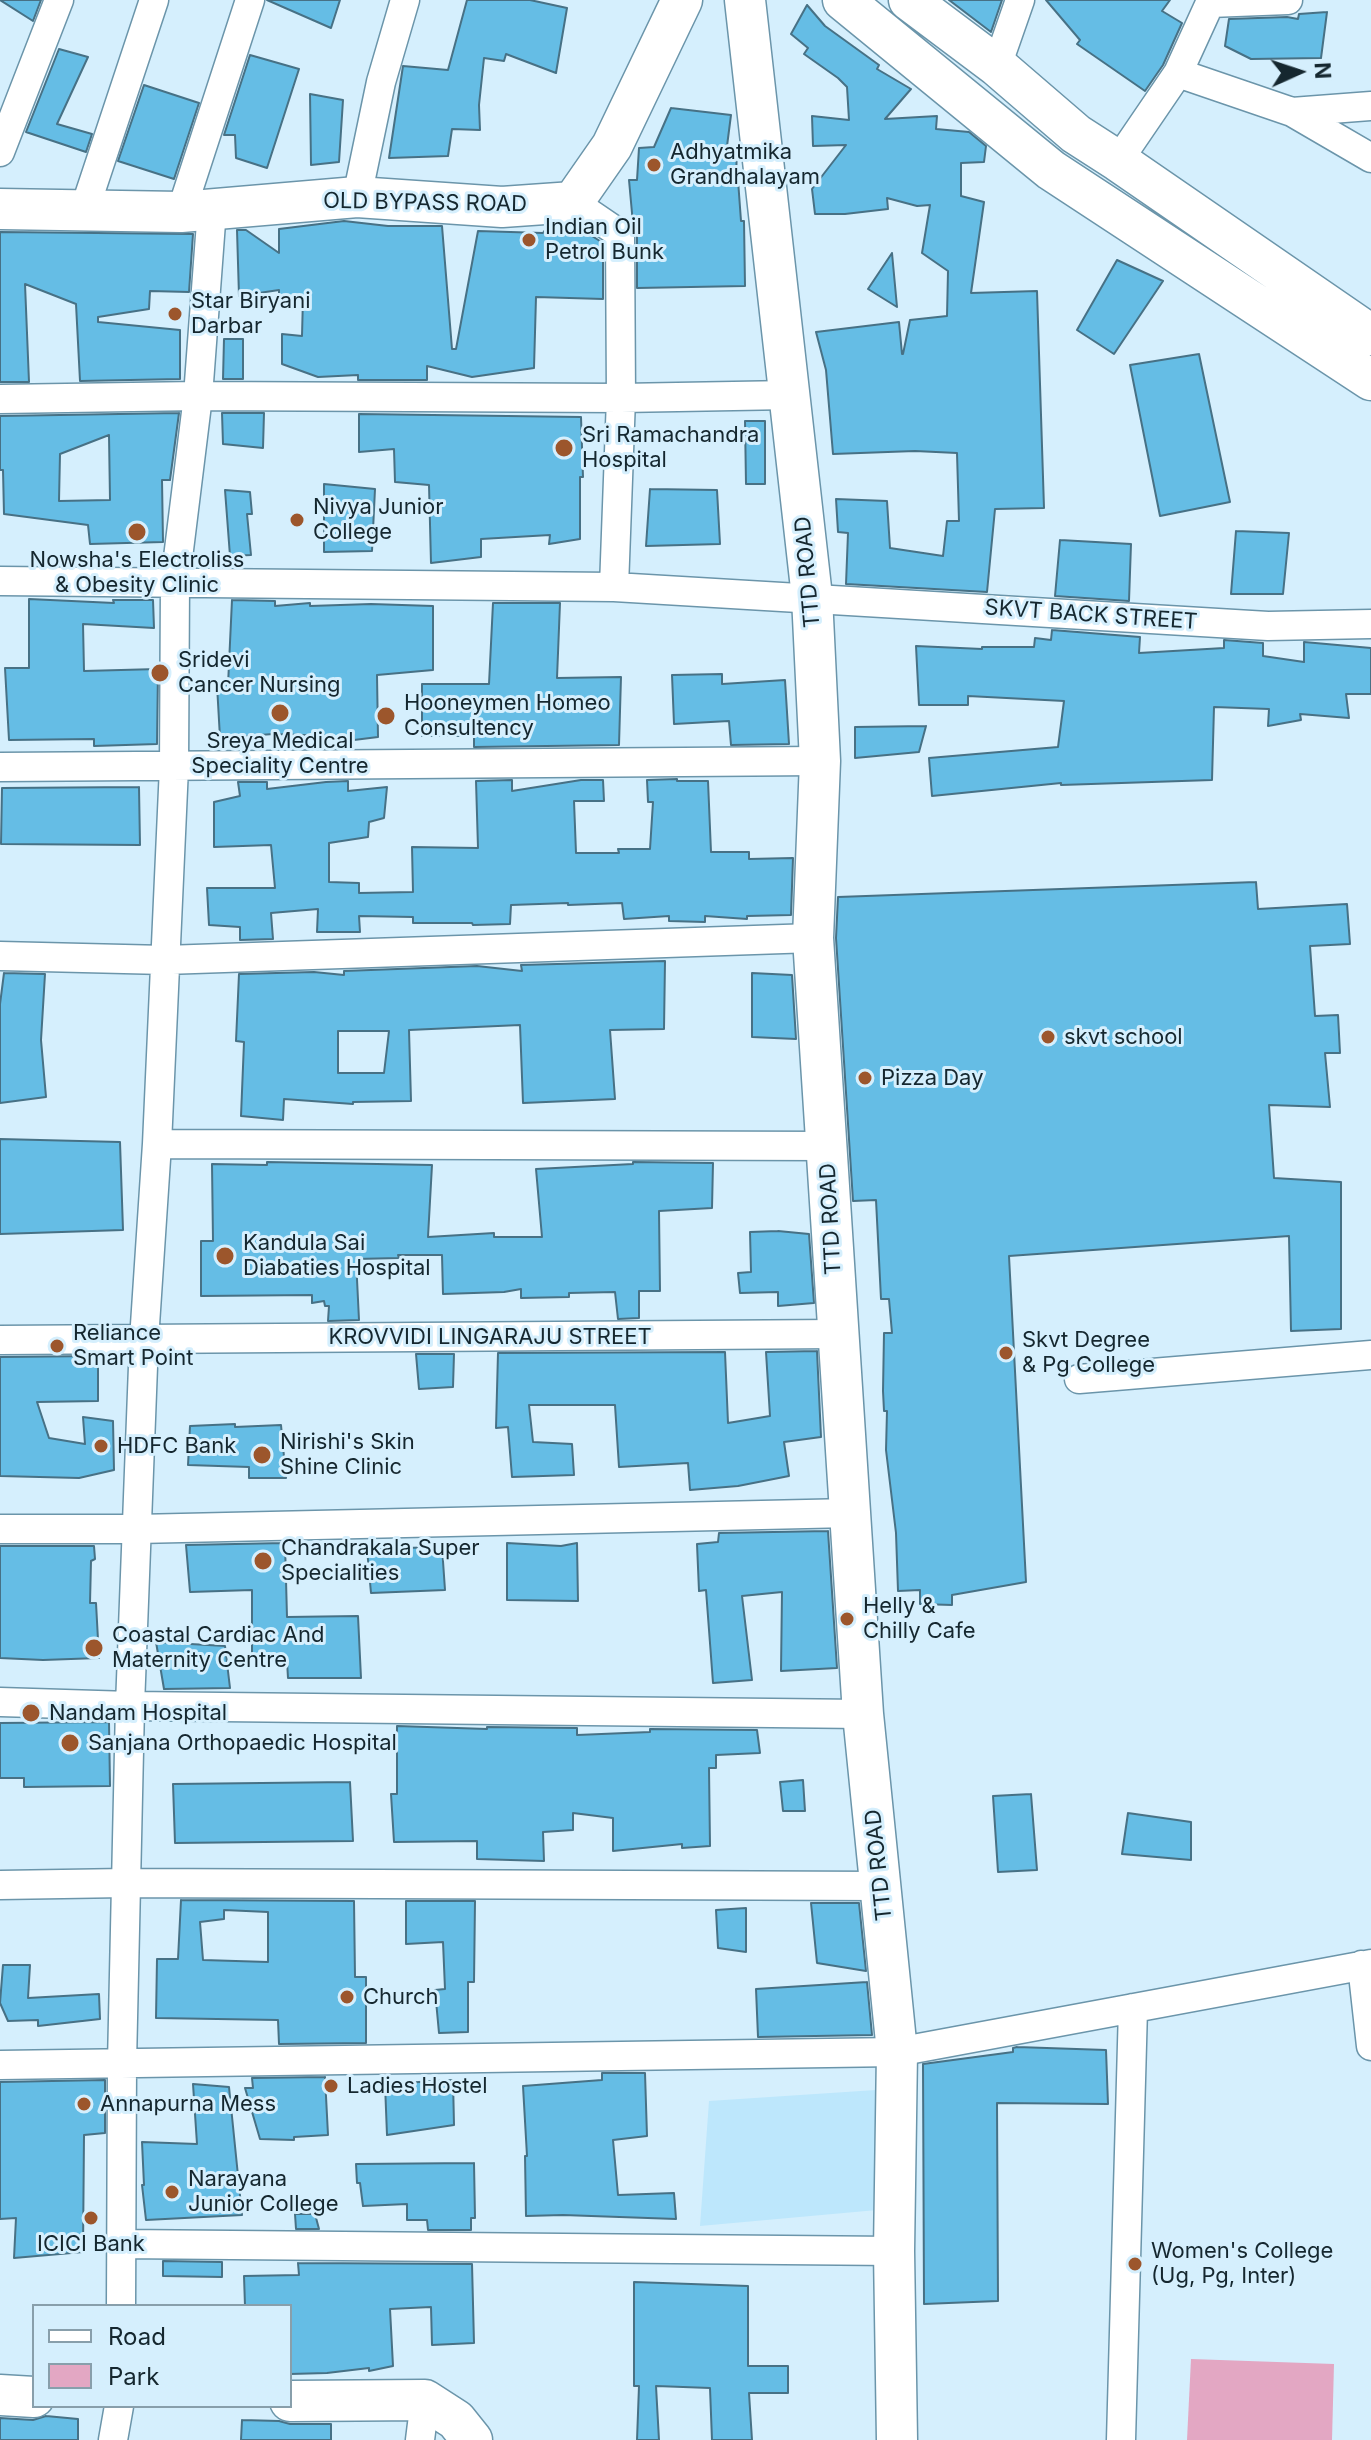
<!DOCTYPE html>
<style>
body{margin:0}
#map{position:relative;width:1371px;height:2440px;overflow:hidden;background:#d5effd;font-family:Inter,sans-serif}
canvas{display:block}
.legend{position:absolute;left:32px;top:2304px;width:260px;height:104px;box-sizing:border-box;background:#d5effd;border:2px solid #889fab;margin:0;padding:10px 14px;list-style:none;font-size:24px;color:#15272f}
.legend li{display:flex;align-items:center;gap:16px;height:40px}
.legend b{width:40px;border:2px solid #889fab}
.north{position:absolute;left:1259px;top:32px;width:80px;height:80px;-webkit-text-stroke:6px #d5effd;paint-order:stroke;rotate:87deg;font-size:22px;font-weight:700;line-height:32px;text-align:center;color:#15272f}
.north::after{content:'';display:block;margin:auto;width:28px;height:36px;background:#15272f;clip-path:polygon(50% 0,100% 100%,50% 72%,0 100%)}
</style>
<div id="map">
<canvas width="1371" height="2440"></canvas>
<ul class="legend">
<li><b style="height:10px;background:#fff"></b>Road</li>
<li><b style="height:22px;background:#e3a7c3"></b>Park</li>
</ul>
<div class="north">N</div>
</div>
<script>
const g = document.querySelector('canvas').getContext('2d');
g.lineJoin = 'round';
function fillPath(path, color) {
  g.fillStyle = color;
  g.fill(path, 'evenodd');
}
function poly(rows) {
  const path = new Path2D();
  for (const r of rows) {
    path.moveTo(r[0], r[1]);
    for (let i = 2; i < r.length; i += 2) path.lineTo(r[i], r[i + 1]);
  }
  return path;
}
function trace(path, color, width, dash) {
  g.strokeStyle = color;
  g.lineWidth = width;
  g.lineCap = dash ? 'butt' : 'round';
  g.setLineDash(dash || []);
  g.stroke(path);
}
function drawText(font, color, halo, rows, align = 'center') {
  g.font = font + ' Inter,sans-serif';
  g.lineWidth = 6;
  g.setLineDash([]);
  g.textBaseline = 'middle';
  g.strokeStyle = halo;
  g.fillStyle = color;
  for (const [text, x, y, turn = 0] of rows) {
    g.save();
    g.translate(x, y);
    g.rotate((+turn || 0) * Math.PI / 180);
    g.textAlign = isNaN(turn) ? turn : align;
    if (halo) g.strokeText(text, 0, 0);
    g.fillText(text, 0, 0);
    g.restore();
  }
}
fillPath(poly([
 [876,2090,877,2210,700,2226,709,2101]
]), '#bde7fc');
fillPath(poly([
 [1191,2359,1334,2364,1332,2440,1187,2440]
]), '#e3a7c3');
const building = poly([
 [0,0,41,0,33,21,0,0],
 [267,0,340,0,331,28,267,0],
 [467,0,530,0,567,8,556,73,506,54,504,61,484,58,479,105,480,130,452,129,448,156,389,158,403,66,448,70,467,0],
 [949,0,1002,0,991,32,949,0],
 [1046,0,1170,0,1162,11,1182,23,1163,65,1145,91,1077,44,1080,40,1046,0],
 [807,5,825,26,879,65,877,69,911,89,885,119,937,116,936,129,969,132,986,146,984,162,961,163,961,196,984,202,971,293,1037,291,1044,508,995,509,987,592,846,584,848,533,838,532,836,499,887,501,890,548,943,556,947,521,959,521,957,453,915,451,833,454,826,370,816,332,899,322,902,354,903,354,910,320,947,316,948,271,922,253,930,205,917,206,887,198,888,209,845,214,815,214,812,189,846,145,813,146,812,116,849,120,847,87,838,78,804,54,808,48,791,34,807,5],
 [1327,12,1321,58,1251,59,1225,46,1229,19,1287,17,1298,19,1299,14,1327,12],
 [59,49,88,57,57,124,92,134,86,152,26,132,59,49],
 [250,55,299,69,267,168,236,158,235,135,224,135,250,55],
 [144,85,199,103,174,179,118,161,144,85],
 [310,94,343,100,339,162,311,165,310,94],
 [671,108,731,115,727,146,737,146,736,180,738,180,741,221,744,221,745,286,637,288,637,234,633,224,629,180,637,180,639,148,654,147,671,108],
 [344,221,388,226,442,226,452,349,456,349,478,231,543,233,547,227,592,236,603,243,603,299,536,297,534,368,472,377,427,366,427,380,358,380,358,375,318,377,282,364,282,334,302,336,303,297,279,296,279,290,239,296,237,230,246,230,279,253,279,229,344,221],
 [0,232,193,234,189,292,150,291,149,309,98,317,98,322,180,330,180,379,80,381,76,304,25,284,29,382,0,382,0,232],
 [892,253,897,307,868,289,892,253],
 [1117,260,1163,281,1114,354,1077,330,1117,260],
 [224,339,243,339,243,379,223,379,224,339],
 [1199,354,1230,502,1160,516,1130,365,1199,354],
 [179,413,170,480,162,480,163,542,90,544,88,525,4,514,3,470,0,470,0,416,179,413],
 [109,435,110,500,59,501,60,454,109,435],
 [222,413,264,413,263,448,223,444,222,413],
 [359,414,581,417,583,477,580,477,580,539,549,544,550,535,481,539,481,557,431,563,429,485,395,482,394,449,359,452,359,414],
 [745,421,765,421,765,484,746,484,745,421],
 [324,484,375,489,372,551,324,552,324,484],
 [650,489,717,490,720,544,646,546,650,489],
 [225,490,250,492,252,514,247,514,251,555,230,556,225,490],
 [1236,531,1289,533,1283,594,1231,594,1236,531],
 [1060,540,1131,544,1129,601,1055,596,1060,540],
 [29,599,114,603,113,600,153,600,154,628,83,624,84,671,158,669,157,744,94,746,94,739,9,740,5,668,29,668,29,599],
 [232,600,275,601,275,606,310,603,310,606,371,604,433,606,433,670,377,675,378,737,354,740,354,735,333,738,333,736,273,734,220,738,217,685,228,685,232,600],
 [493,603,560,603,557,678,621,677,619,745,474,747,474,736,422,736,422,684,489,684,493,603],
 [1052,630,1140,637,1139,653,1224,648,1224,640,1263,643,1263,656,1304,662,1304,642,1371,648,1371,694,1346,694,1349,718,1300,714,1301,720,1268,726,1269,709,1214,707,1212,780,1061,785,1061,783,932,796,929,758,1058,747,1064,701,968,696,968,705,919,705,916,646,982,649,982,647,1034,647,1035,638,1051,640,1052,630],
 [722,674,722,684,785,680,789,744,731,745,729,721,674,724,672,675,722,674],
 [926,726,919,752,855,758,855,727,926,726],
 [677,779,677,781,708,781,711,852,749,852,749,859,793,858,791,915,747,916,747,919,705,916,705,922,669,921,669,916,624,919,622,903,568,905,568,903,511,905,510,924,473,925,472,923,413,923,413,917,359,916,360,932,317,932,318,909,271,913,273,939,240,940,240,927,209,925,207,888,275,888,271,845,214,847,214,802,240,796,238,782,267,782,267,789,326,782,348,781,348,791,387,787,384,818,369,822,368,837,329,843,329,882,359,883,359,893,413,892,412,847,478,848,476,781,512,780,512,791,581,780,603,780,604,801,574,801,576,853,619,853,618,849,650,849,653,802,648,802,647,780,677,779],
 [139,787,140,845,1,844,2,788,139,787],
 [1256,882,1258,909,1347,904,1350,944,1310,946,1315,1016,1338,1015,1340,1053,1325,1053,1330,1107,1269,1105,1274,1178,1341,1182,1341,1329,1291,1331,1289,1236,1009,1256,1026,1582,952,1595,952,1605,920,1604,920,1590,898,1591,896,1533,886,1450,887,1411,884,1411,883,1391,884,1333,892,1333,889,1299,881,1299,876,1200,853,1201,836,938,838,897,1256,882],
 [665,961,664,1029,610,1030,615,1099,523,1103,520,1025,409,1030,411,1101,353,1102,353,1104,284,1099,283,1120,241,1116,244,1042,236,1041,239,974,314,972,344,975,344,971,477,966,522,971,521,965,665,961],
 [338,1031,389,1031,384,1073,338,1073,338,1031],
 [4,973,45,974,41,1040,46,1097,0,1103,0,1004,4,973],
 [752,973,792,975,796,1039,752,1037,752,973],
 [0,1139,120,1142,123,1230,0,1234,0,1139],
 [267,1162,432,1165,428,1237,494,1233,494,1237,542,1237,536,1169,633,1164,633,1162,713,1163,712,1208,659,1211,660,1291,639,1291,639,1318,618,1319,615,1292,569,1293,569,1297,521,1298,521,1289,504,1292,443,1294,442,1255,398,1255,399,1258,356,1259,359,1320,328,1321,329,1306,325,1306,324,1301,312,1303,312,1295,201,1296,201,1241,213,1241,212,1164,267,1165,267,1162],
 [778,1231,809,1234,814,1303,778,1306,778,1292,740,1293,738,1273,751,1272,750,1232,778,1231],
 [817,1351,821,1437,784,1442,789,1476,738,1486,690,1490,688,1463,619,1467,615,1405,529,1405,533,1442,572,1444,574,1475,512,1477,508,1427,496,1428,498,1353,725,1352,728,1423,770,1416,766,1352,817,1351],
 [416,1354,454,1354,453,1387,419,1389,416,1354],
 [98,1356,98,1401,37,1402,49,1438,85,1444,83,1417,113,1421,114,1470,79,1478,0,1476,0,1357,98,1356],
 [235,1424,235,1427,281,1425,286,1478,249,1478,249,1467,188,1465,190,1426,235,1424],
 [828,1531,837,1668,781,1671,782,1592,742,1596,752,1680,713,1683,706,1590,699,1591,697,1544,718,1542,719,1533,828,1531],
 [285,1543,287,1617,358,1616,361,1678,288,1678,287,1661,252,1660,252,1590,190,1592,186,1545,285,1543],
 [507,1543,561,1546,577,1543,578,1601,507,1600,507,1543],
 [0,1546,94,1546,95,1559,91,1561,90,1603,96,1603,99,1658,43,1660,0,1658,0,1546],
 [442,1547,445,1590,371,1593,367,1549,442,1547],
 [156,1642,225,1646,230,1688,164,1689,156,1642],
 [109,1722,110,1786,24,1787,24,1778,0,1778,0,1723,109,1722],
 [397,1726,487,1729,487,1727,577,1728,577,1735,650,1732,650,1729,757,1730,760,1753,716,1755,716,1768,709,1768,710,1846,682,1848,682,1844,613,1851,613,1818,573,1813,573,1830,543,1832,544,1861,477,1859,477,1841,394,1842,391,1794,397,1794,397,1726],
 [803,1780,805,1811,783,1811,780,1782,803,1780],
 [350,1782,353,1841,175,1843,173,1784,350,1782],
 [1031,1794,1037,1870,998,1872,993,1796,1031,1794],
 [1128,1813,1191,1822,1191,1860,1122,1854,1128,1813],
 [181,1900,354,1901,355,1977,366,1977,366,2043,279,2044,278,2020,156,2018,157,1959,178,1959,181,1900],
 [224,1910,268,1912,268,1962,203,1960,200,1922,224,1919,224,1910],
 [406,1901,475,1901,474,1982,468,1982,468,2032,439,2033,435,1990,445,1989,443,1942,406,1944,406,1901],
 [811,1903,859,1903,866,1971,817,1963,811,1903],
 [746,1908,746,1952,718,1948,716,1910,746,1908],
 [3,1965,30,1965,28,1998,99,1994,100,2019,38,2026,38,2020,8,2021,0,2003,3,1965],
 [867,1982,872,2035,758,2037,756,1989,867,1982],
 [1017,2047,1106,2050,1108,2104,997,2103,998,2301,924,2304,923,2064,1013,2052,1013,2048,1017,2047],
 [602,2073,645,2073,647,2136,613,2140,618,2195,674,2193,676,2219,563,2215,526,2216,525,2156,527,2156,523,2086,602,2080,602,2073],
 [325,2077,328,2135,294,2137,294,2140,260,2139,245,2088,253,2088,252,2078,325,2077],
 [105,2080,105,2133,84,2135,83,2252,14,2258,16,2218,0,2219,0,2082,105,2080],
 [453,2080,454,2125,387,2135,385,2084,453,2080],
 [193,2084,229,2087,242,2215,146,2220,142,2185,144,2185,142,2142,197,2144,193,2084],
 [474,2163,475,2218,471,2218,471,2230,428,2230,427,2220,407,2220,407,2204,363,2206,360,2183,357,2183,356,2164,474,2163],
 [295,2214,315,2214,319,2229,296,2229,295,2214],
 [163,2261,222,2262,222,2277,163,2276,163,2261],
 [298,2263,472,2264,474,2343,432,2345,431,2307,390,2309,393,2366,369,2371,369,2368,327,2373,290,2374,290,2306,245,2306,244,2276,299,2275,298,2263],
 [634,2282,748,2286,748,2366,788,2366,788,2393,749,2393,752,2440,712,2440,710,2388,656,2386,659,2440,637,2440,639,2386,634,2386,634,2282],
 [46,2416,78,2419,78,2440,0,2440,0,2418,33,2420,46,2416],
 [242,2420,279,2421,290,2424,331,2424,331,2440,241,2440,242,2420]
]);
fillPath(building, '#65bde5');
trace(building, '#477185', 2);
const street = poly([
 [997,66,1020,0],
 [1178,73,1210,3,1288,0],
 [1292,112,1371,158],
 [0,152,59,0],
 [1118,161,1178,73,1292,112,1371,106],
 [357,197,381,82,405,0],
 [573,202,620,234,621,398,614,587],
 [84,211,154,0],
 [181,212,250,0],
 [0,399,198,396,621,398,790,395],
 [0,581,614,587,1268,626,1371,624],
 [0,767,820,761],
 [0,956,165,960,813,938],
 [157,1144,827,1146],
 [0,1340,837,1334],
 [1079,1379,1371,1355],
 [0,1529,137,1529,851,1513],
 [0,1702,130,1706,863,1714],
 [0,1885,125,1883,881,1886],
 [1362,1965,1371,2046],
 [0,2065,897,2052,1371,1964],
 [122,2244,894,2251],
 [121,2306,122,2063,130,1706,144,1340,157,1144,174,767,175,582,198,396,212,209],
 [113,2440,119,2406],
 [420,2440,425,2400],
 [1121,2440,1133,2008]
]);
const secondary = poly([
 [745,0,812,597,820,761,813,938,863,1714,897,2052,894,2251,897,2440],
 [843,0,1051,170,1371,380],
 [909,0,997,66,1076,134,1118,161,1371,335],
 [0,209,181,212,357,197,502,207,573,202,612,146,682,0],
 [0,2395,34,2397],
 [290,2401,425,2400,456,2420,472,2440]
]);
trace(street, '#6b95aa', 31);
trace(secondary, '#6b95aa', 43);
trace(street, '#fff', 28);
trace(secondary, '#fff', 40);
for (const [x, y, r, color] of [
 [654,165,8,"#9c562c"],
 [529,240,8,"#9c562c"],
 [175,314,8,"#9c562c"],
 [564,448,10,"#9c562c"],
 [297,520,8,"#9c562c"],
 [137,532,10,"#9c562c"],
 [160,673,10,"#9c562c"],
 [280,713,10,"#9c562c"],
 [386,716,10,"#9c562c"],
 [1048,1037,8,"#9c562c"],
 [865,1078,8,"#9c562c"],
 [225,1256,10,"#9c562c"],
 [57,1346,8,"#9c562c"],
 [1006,1353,8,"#9c562c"],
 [101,1446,8,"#9c562c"],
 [262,1455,10,"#9c562c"],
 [263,1561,10,"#9c562c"],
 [847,1619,8,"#9c562c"],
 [94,1648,10,"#9c562c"],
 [31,1713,10,"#9c562c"],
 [70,1743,10,"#9c562c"],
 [347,1997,8,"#9c562c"],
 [331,2086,8,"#9c562c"],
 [84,2104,8,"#9c562c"],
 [172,2192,8,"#9c562c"],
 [91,2218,8,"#9c562c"],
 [1135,2264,8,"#9c562c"]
]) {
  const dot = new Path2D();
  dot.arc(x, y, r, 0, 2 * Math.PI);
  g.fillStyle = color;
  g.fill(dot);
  trace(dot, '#d5effd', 3);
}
drawText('22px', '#15272f', '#d5effd', [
 ["Adhyatmika",670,152],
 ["Grandhalayam",670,177],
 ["Indian Oil",545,227],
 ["Petrol Bunk",545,252],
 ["Star Biryani",191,301],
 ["Darbar",191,326],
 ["Sri Ramachandra",582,435],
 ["Hospital",582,460],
 ["Nivya Junior",313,507],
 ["College",313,532],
 ["Nowsha's Electroliss",137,560,"center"],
 ["& Obesity Clinic",137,585,"center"],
 ["Sridevi",178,660],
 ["Cancer Nursing",178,685],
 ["Hooneymen Homeo",404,703],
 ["Consultency",404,728],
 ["Sreya Medical",280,741,"center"],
 ["Speciality Centre",280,766,"center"],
 ["skvt school",1064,1037],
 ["Pizza Day",881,1078],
 ["Kandula Sai",243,1243],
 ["Diabaties Hospital",243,1268],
 ["Reliance",73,1333],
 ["Smart Point",73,1358],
 ["Skvt Degree",1022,1340],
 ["& Pg College",1022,1365],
 ["Nirishi's Skin",280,1442],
 ["Shine Clinic",280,1467],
 ["HDFC Bank",117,1446],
 ["Chandrakala Super",281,1548],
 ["Specialities",281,1573],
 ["Helly &",863,1606],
 ["Chilly Cafe",863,1631],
 ["Coastal Cardiac And",112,1635],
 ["Maternity Centre",112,1660],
 ["Nandam Hospital",49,1713],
 ["Sanjana Orthopaedic Hospital",88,1743],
 ["Church",363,1997],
 ["Ladies Hostel",347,2086],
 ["Annapurna Mess",100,2104],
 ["Narayana",188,2179],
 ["Junior College",188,2204],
 ["ICICI Bank",91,2244,"center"],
 ["Women's College",1151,2251],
 ["(Ug, Pg, Inter)",1151,2276]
], 'left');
drawText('22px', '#15272f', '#d5effd', [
 ["OLD BYPASS ROAD",425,203,1],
 ["TTD ROAD",808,572,-95],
 ["SKVT BACK STREET",1091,615,4],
 ["TTD ROAD",831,1219,-93],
 ["KROVVIDI LINGARAJU STREET",490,1337],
 ["TTD ROAD",879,1865,-96]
]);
</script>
